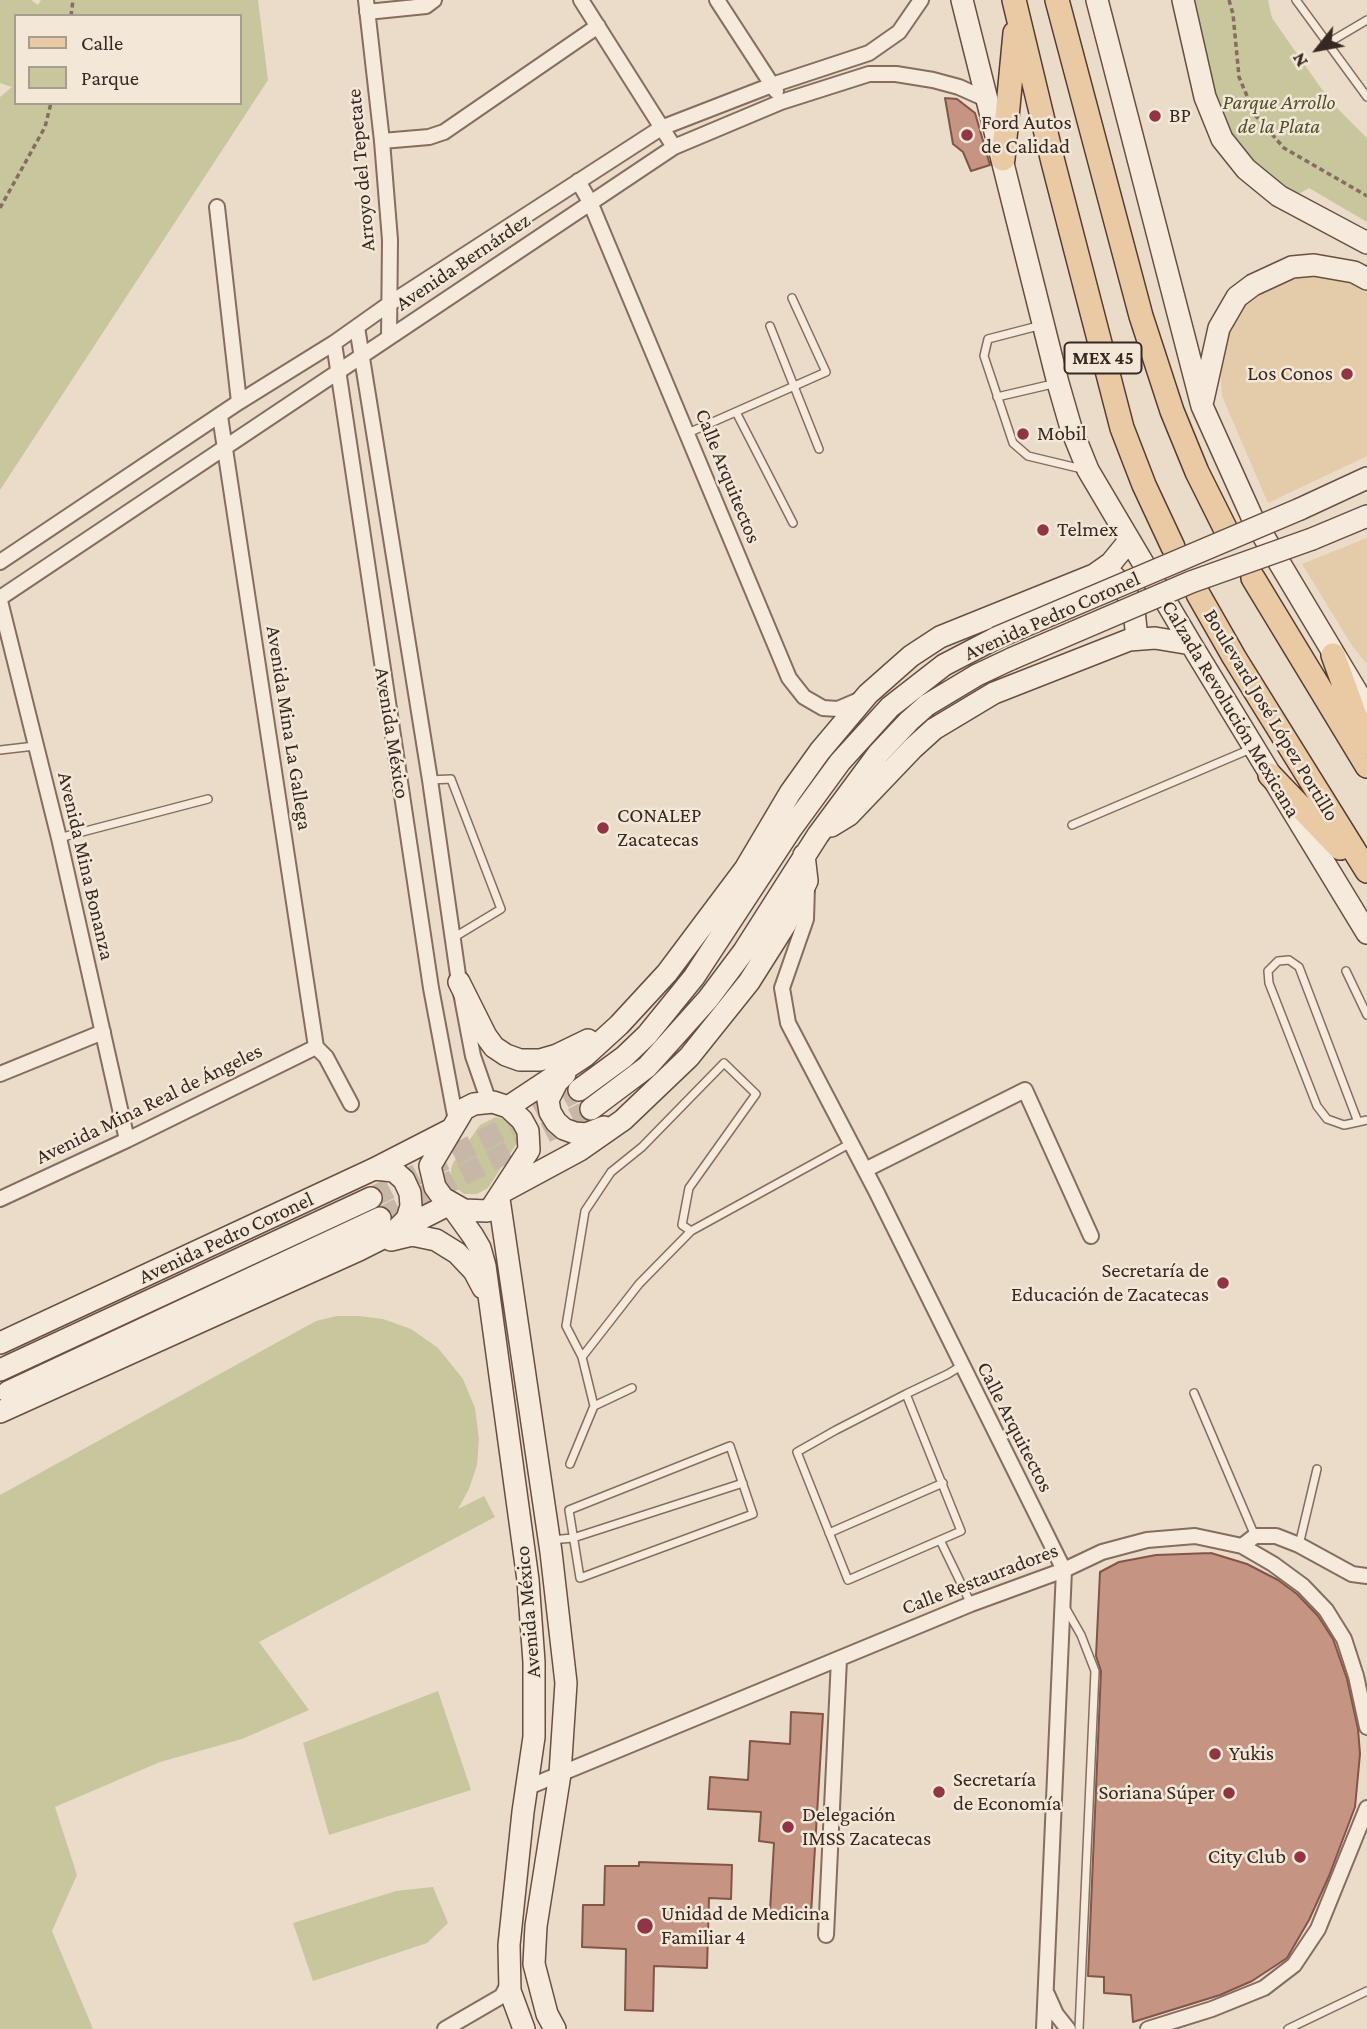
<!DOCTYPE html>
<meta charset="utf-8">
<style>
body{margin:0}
#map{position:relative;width:1367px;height:2029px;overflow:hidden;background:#ebdbc9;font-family:"Crimson Pro",serif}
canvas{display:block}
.legend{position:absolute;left:14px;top:14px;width:228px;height:91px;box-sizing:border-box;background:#f3e7d8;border:2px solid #a89b8f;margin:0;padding:9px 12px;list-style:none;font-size:21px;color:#372821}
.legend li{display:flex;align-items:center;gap:14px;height:35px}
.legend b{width:35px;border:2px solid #a89b8f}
.north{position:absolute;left:1283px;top:14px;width:70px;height:70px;-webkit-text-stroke:5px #f3e7d8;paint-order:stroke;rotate:239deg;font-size:19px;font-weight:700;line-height:28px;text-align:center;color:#372821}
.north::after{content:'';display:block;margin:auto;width:24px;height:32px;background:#372821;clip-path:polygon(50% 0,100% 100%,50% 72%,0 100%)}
</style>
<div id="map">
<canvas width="1367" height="2029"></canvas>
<ul class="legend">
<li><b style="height:9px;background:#eac9a5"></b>Calle</li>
<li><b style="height:19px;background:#c8c69d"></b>Parque</li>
</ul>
<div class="north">N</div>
</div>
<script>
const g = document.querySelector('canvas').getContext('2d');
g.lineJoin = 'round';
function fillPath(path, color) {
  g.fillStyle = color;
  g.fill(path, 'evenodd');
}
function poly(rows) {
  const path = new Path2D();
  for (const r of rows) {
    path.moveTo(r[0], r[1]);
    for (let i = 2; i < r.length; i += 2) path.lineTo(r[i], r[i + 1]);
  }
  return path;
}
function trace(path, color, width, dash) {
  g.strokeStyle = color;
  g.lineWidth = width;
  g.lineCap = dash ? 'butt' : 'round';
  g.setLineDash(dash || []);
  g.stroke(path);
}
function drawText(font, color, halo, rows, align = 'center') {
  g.font = font + ' "Crimson Pro",serif';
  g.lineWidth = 5;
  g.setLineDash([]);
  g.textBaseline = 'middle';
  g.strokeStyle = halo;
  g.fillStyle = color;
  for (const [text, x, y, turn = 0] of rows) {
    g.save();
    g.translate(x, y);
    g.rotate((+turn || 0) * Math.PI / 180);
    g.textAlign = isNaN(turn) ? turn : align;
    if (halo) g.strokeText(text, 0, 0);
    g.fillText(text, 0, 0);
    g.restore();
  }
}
fillPath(poly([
 [0,0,31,0,38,5,41,0,258,0,268,80,0,490,0,97,12,87,0,83],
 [16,16,240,16,240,103,16,103],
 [1189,0,1268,0,1272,18,1330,101,1367,138,1367,222,1309,188,1295,196,1252,163,1231,137,1213,102],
 [496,1117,507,1120,512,1124,516,1130,517,1143,488,1188,477,1194,464,1194,454,1186,451,1181,451,1169,453,1163,480,1125],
 [337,1316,359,1316,383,1319,411,1329,438,1348,463,1379,475,1408,479,1439,477,1465,469,1489,458,1509,484,1496,495,1517,259,1642,309,1710,242,1739,160,1762,55,1807,77,1875,52,1931,93,2029,0,2029,0,1495,316,1321],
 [438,1691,471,1790,329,1835,303,1743],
 [433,1887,448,1923,427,1943,313,1981,293,1923,396,1891]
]), '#c8c69d');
fillPath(poly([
 [1306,275,1339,277,1367,289,1367,456,1268,503,1222,396,1220,362,1228,331,1247,303,1274,284],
 [1367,538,1367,664,1353,647,1302,564]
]), '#e4cba9');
const building = poly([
 [945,98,957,99,975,113,990,165,971,171,963,152,953,144,945,98],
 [1211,1553,1247,1564,1278,1580,1297,1594,1318,1616,1333,1639,1347,1679,1358,1729,1360,1754,1355,1807,1329,1876,1309,1920,1287,1958,1252,1981,1220,1995,1133,2022,1131,1995,1104,1993,1104,1977,1088,1976,1101,1671,1096,1656,1100,1572,1119,1562,1156,1555,1211,1553],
 [791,1712,823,1714,811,1914,770,1911,774,1843,759,1841,761,1812,708,1809,710,1777,748,1780,750,1741,790,1744,791,1712],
 [639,1862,732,1865,731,1899,709,1898,707,1968,654,1966,653,2011,625,2010,626,1949,582,1947,583,1905,604,1905,605,1866,639,1866,639,1862]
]);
fillPath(building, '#c59482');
trace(building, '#825547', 2);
trace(poly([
 [371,1198,579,1090],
 [380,1218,591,1109]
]), '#c7b7a7', 21, [21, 10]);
const lane = poly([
 [1296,0,1367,97],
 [1328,43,1367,20],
 [1042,325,988,339,984,356,1013,443,1028,456,1082,469],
 [770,326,819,449],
 [997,397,1057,383],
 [736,412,793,523],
 [688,433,826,372,792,298],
 [0,750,35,746],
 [430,780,451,779,501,909,453,938],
 [1072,825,1253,748],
 [59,838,208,799],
 [1346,971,1367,1015],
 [1358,1122,1299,967,1289,960,1278,961,1268,971,1269,983,1317,1106,1327,1119,1344,1125,1358,1122,1367,1120],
 [582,1357,639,1284,691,1231,851,1143],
 [1194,1393,1255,1536],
 [906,1394,961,1531,848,1580,797,1452,836,1430,906,1394,948,1374,961,1366],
 [594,1406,632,1388],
 [730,1446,753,1514,580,1578,569,1510,730,1446],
 [570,1464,594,1406,582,1357,566,1326,585,1211,611,1172,642,1147,724,1063,756,1094,689,1188,682,1225,691,1231],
 [829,1533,943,1483],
 [550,1540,573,1538,743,1483],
 [940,1540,971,1604],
 [1299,1545,1317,1469],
 [1065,1607,1081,1635,1095,1671,1079,2029],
 [1288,2029,1367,1991]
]);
const street = poly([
 [366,0,382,141,390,240,389,337],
 [581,0,674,147],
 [717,0,776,91],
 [367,12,426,6,434,0],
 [382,141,429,137,444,132,598,26],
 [578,181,590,202,789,678,804,697,823,708,838,709,859,700],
 [217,207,239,402],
 [357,327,430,780,459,982,473,1056,489,1102],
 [334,343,431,988,456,1121],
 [220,416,316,1047],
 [0,562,239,402,334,343,389,304,661,128,772,85,869,53,899,32,921,0],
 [0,598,674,147,781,102,869,74,896,74,933,80,959,87,988,100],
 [0,601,59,838,127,1140],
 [807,887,806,919,782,988,788,1023,876,1191,1064,1570,1044,2029],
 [316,1047,326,1057,351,1104],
 [0,1074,103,1032],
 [865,1170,1025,1090,1091,1236],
 [0,1199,127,1140,316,1047],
 [1242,1546,1255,1536,1276,1536,1299,1545,1352,1574,1367,1576],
 [526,1788,971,1604,1064,1570,1102,1552,1147,1540,1195,1536,1242,1546,1273,1564,1303,1586,1326,1610,1344,1639,1356,1676,1367,1727],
 [826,1935,839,1659],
 [1047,1994,1056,2014,1068,2029],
 [445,2029,502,1996,510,1980],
 [1148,2029,1212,2009,1264,1988,1294,1965,1318,1929,1367,1808]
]);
const secondary = poly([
 [962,0,1058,383,1071,428,1088,470,1191,644,1367,933],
 [1097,0,1202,406,1252,517,1367,709],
 [1183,0,1205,97,1222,139,1246,169,1279,196,1367,243],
 [1203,400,1219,328,1237,297,1253,285,1292,267,1314,265,1354,272,1367,279],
 [1300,509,1367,478],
 [1312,539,1367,516],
 [1109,572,1123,585,1134,610,1137,639],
 [831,826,849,815,913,748,934,729,994,693,1129,640,1155,638,1191,644],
 [745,869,790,793,820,751,868,694,911,656,940,637,1094,575,1111,563,1129,541],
 [459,982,486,1036,494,1047,506,1055,520,1060,540,1060,557,1055,588,1040],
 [565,1074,557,1082,548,1100,550,1112,556,1122,564,1129,575,1133,586,1134,604,1127],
 [579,1090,624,1057,647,1035,694,977,791,829,840,762,890,707,944,665,996,638],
 [493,1102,508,1107,522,1120,528,1131,529,1150,492,1207,487,1211,464,1210,443,1198,435,1187,430,1166,464,1109,474,1104,493,1102],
 [508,1107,585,1056,619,1025,667,973,745,869,755,860],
 [591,1109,647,1067,708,999,744,951,818,835,878,754,909,721,927,705,977,675,1011,659],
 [374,1169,394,1171,404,1180,410,1193,411,1206,407,1219,396,1230],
 [504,1191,580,1150,623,1120,689,1057,749,982,785,925,807,881,804,855],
 [499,1199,551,1552,566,1683,560,1774,536,1926,534,1964,547,2014,555,2029],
 [391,1240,412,1235,436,1240,457,1253,474,1271,483,1288],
 [0,1343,374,1169,450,1130],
 [0,1370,371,1198],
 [8,1392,380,1218],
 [0,1412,359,1250,450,1204,473,1236,480,1248,485,1266,528,1580,534,1662,534,1737,523,1812,509,1945,510,1991,524,2029]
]);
const primary = poly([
 [1014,0,1053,162,1122,428,1144,485,1173,547],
 [1057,0,1141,316,1172,411,1197,472,1225,528],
 [1003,159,1015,33],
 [1253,578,1367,766],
 [1198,594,1234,657,1367,871],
 [1333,655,1365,743],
 [1270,775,1340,848]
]);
trace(lane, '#856d5f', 10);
trace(street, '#856d5f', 18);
trace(secondary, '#674f42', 24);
trace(primary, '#543d33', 26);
trace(poly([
 [1229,0,1233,14,1239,77,1255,115,1284,148,1367,196],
 [71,16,73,0],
 [0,208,45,127,51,103]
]), '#856d5f', 3.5, [5, 3.5]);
trace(lane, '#f6eadc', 7);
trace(street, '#f6eadc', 14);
trace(secondary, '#f6eadc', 21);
trace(primary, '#eac9a5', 23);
const secondaryBridge = poly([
 [996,638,1300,509],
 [1011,659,1191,582,1312,539]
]);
trace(secondaryBridge, '#674f42', 24, []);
trace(secondaryBridge, '#f6eadc', 21);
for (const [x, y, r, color] of [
 [1155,116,7,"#8f3544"],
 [967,135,7,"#8f3544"],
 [1347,374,7,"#8f3544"],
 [1023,434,7,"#8f3544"],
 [1043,530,7,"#8f3544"],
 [603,828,7,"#8f3544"],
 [1223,1283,7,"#8f3544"],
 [1215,1754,7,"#8f3544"],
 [939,1792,7,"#8f3544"],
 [1229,1793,7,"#8f3544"],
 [788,1827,7,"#8f3544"],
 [1300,1857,7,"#8f3544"],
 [645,1926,9,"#8f3544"]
]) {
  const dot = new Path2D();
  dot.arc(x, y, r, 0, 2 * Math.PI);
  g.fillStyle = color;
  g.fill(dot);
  trace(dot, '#f3e7d8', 2.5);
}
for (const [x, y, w] of [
 [1103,358,77]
]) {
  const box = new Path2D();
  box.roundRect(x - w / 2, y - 15.5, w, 31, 5);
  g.fillStyle = '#f3e7d8';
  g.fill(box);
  trace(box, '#372821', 2);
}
drawText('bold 19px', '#372821', null, [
 ["MEX 45",1103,358]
]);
drawText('italic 21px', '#4e522a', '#f3e7d8', [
 ["Parque Arrollo",1279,103],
 ["de la Plata",1279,127]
]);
drawText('21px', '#372821', '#f3e7d8', [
 ["BP",1169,116],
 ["Ford Autos",981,123],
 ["de Calidad",981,147],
 ["Los Conos",1333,374,"right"],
 ["Mobil",1037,434],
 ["Telmex",1057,530],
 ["CONALEP",617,816],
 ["Zacatecas",617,840],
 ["Secretaría de",1209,1271,"right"],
 ["Educación de Zacatecas",1209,1295,"right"],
 ["Yukis",1229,1754],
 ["Secretaría",953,1780],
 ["de Economía",953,1804],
 ["Soriana Súper",1215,1793,"right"],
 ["Delegación",802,1815],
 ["IMSS Zacatecas",802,1839],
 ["City Club",1286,1857,"right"],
 ["Unidad de Medicina",661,1914],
 ["Familiar 4",661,1938]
], 'left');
drawText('21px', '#372821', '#f3e7d8', [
 ["Arroyo del Tepetate",361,170,-95],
 ["Avenida Bernárdez",463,262,-34],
 ["Calle Arquitectos",728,476,68],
 ["Avenida Pedro Coronel",1052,616,-24],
 ["Calzada Revolución Mexicana",1231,709,59],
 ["Boulevard José López Portillo",1271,715,59],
 ["Avenida Mina La Gallega",289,728,81],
 ["Avenida México",392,733,81],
 ["Avenida Mina Bonanza",86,866,77],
 ["Avenida Mina Real de Ángeles",149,1104,-26],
 ["Avenida Pedro Coronel",226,1238,-25],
 ["Calle Arquitectos",1015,1427,63],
 ["Calle Restauradores",980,1579,-21],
 ["Avenida México",528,1612,-95]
]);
</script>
